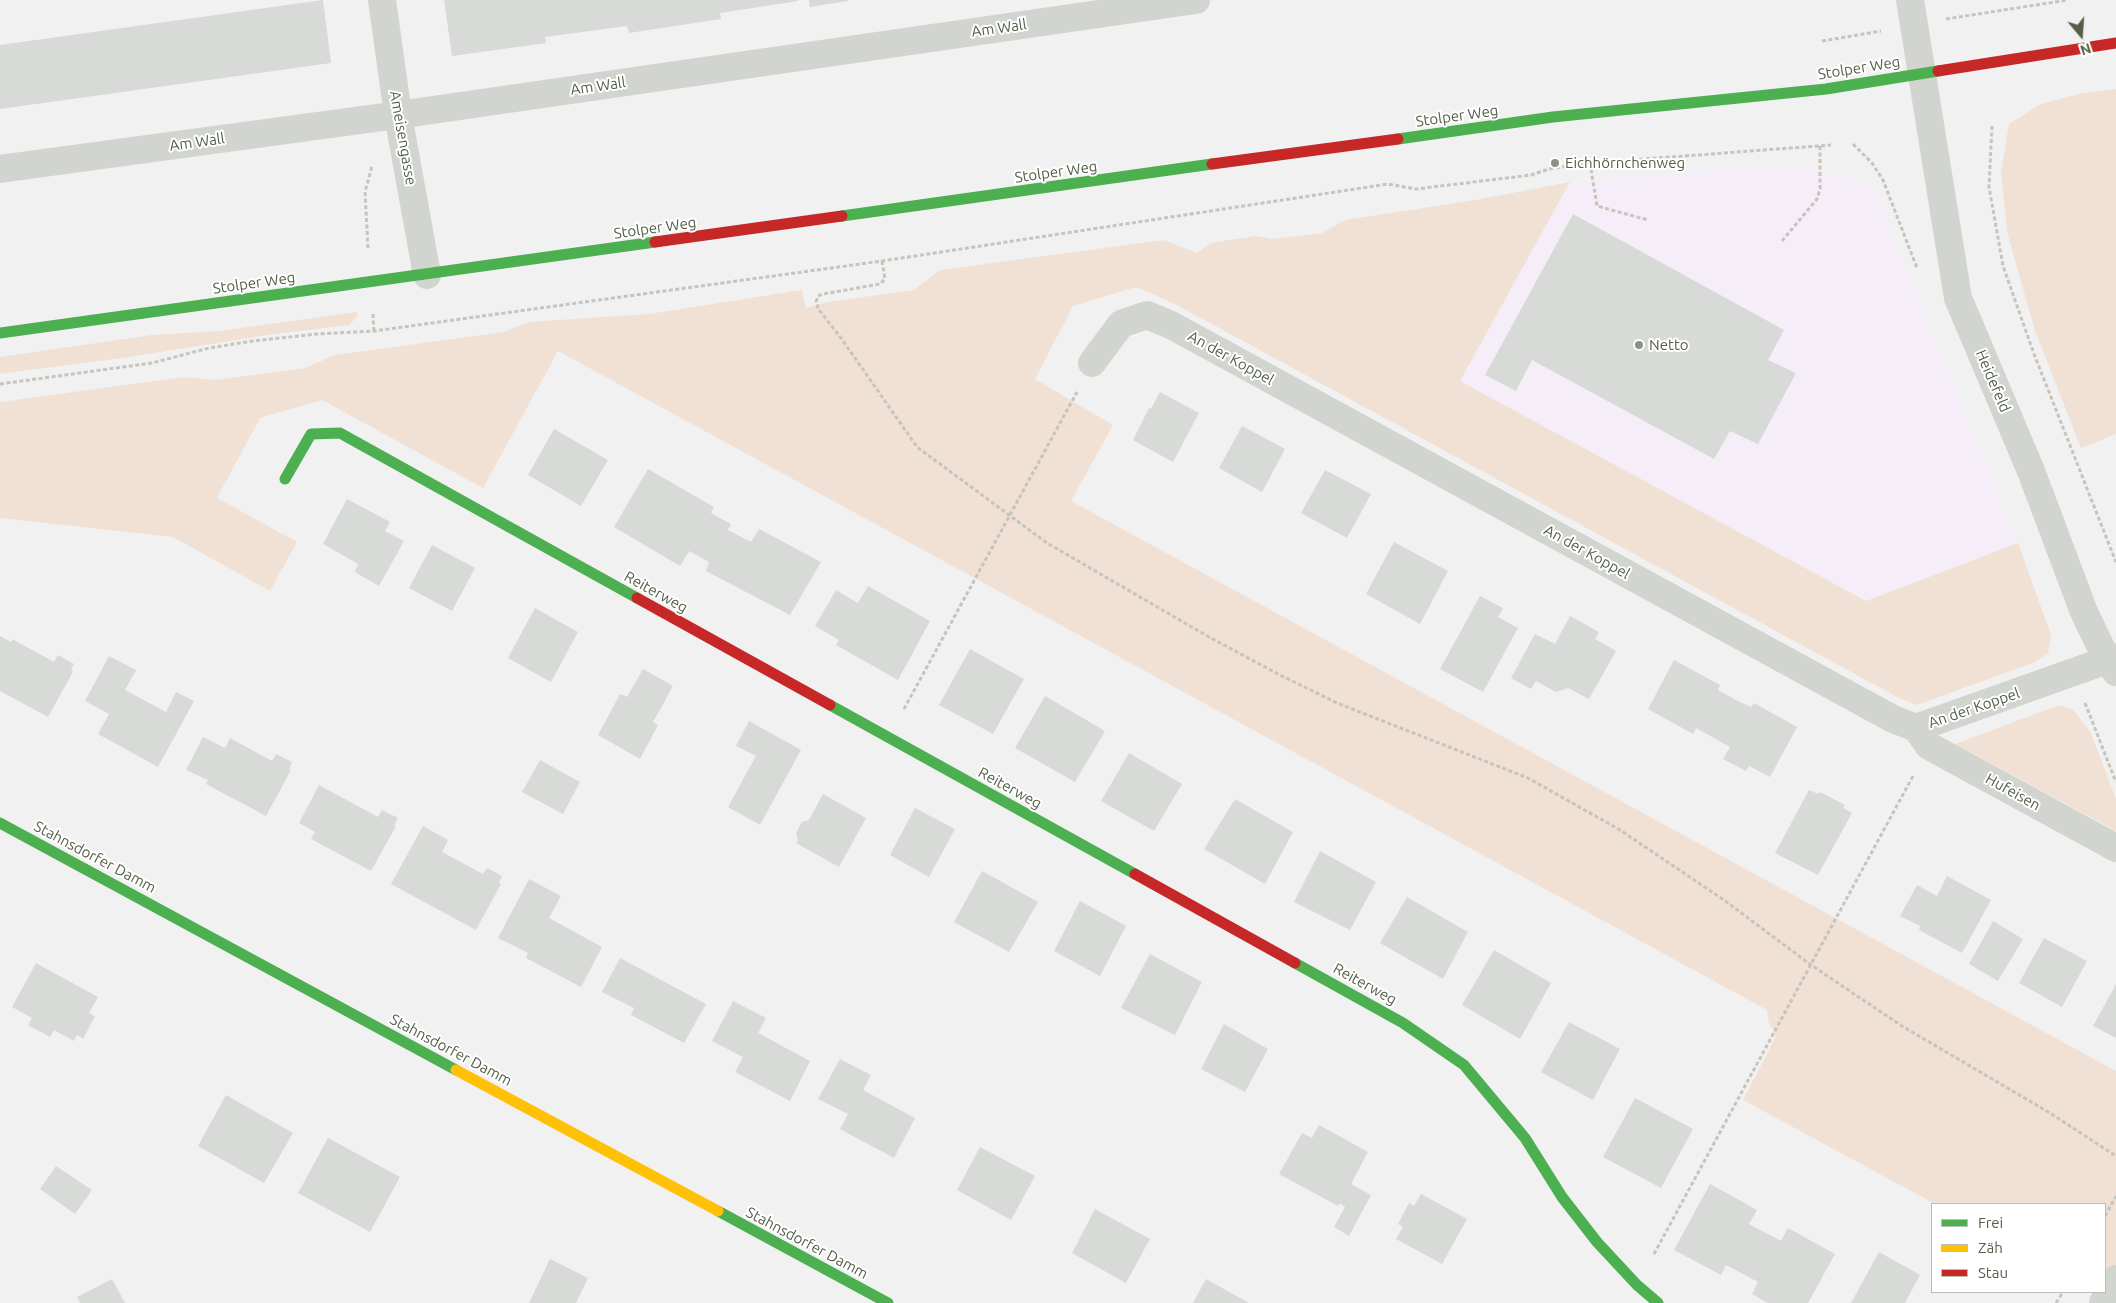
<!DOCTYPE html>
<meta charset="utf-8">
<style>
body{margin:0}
#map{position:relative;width:2116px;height:1303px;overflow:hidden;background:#f1f1f2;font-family:Ubuntu,sans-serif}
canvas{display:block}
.legend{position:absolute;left:1931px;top:1203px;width:175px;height:90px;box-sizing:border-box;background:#fff;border:1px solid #babfb5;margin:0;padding:6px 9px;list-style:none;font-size:15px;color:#535f47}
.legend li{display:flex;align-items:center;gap:10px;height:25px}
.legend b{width:25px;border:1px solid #babfb5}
.north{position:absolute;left:2056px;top:10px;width:50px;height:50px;-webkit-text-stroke:4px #fff;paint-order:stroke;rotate:162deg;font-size:14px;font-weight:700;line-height:20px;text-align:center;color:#535f47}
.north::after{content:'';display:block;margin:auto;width:18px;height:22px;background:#535f47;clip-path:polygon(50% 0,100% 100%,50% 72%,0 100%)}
</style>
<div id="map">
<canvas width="2116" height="1303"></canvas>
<ul class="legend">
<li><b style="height:6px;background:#4caf50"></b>Frei</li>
<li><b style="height:6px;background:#ffc107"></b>Zäh</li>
<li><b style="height:6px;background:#c62828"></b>Stau</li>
</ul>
<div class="north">N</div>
</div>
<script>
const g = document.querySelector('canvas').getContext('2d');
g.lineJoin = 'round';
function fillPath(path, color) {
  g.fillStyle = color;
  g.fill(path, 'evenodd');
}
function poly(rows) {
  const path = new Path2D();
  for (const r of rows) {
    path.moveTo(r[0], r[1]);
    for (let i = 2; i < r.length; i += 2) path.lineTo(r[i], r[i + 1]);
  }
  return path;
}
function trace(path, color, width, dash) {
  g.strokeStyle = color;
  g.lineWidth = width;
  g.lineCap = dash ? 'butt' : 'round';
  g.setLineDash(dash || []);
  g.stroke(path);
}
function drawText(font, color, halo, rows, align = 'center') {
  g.font = font + ' Ubuntu,sans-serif';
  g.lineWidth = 4;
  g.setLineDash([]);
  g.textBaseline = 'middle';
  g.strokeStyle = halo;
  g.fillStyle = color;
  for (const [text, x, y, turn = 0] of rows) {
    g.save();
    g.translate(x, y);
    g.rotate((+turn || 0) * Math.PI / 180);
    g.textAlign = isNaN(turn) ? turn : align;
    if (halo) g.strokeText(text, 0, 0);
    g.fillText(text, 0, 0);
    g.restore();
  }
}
fillPath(poly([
 [1788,165,1868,182,1887,221,2018,543,1866,601,1460,381,1570,182]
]), '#f5edf8');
fillPath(poly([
 [2116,89,2116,434,2081,448,2035,331,2007,232,2001,171,2009,124,2041,104,2083,93],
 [1570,182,1460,381,1866,601,2018,543,2051,635,2048,654,2035,662,1917,705,1899,698,1175,304,1136,287,1073,306,1035,379,1113,425,1071,501,2116,1071,2116,1301,2105,1292,2105,1204,1935,1204,1743,1100,1776,1036,1768,1021,1767,1010,558,351,483,488,322,400,260,418,217,498,297,542,270,591,173,537,0,518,0,402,184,377,216,380,305,368,335,355,504,332,528,322,649,314,802,290,806,308,827,302,914,290,940,270,1164,240,1197,253,1210,243,1255,236,1272,239,1322,233,1345,220,1475,200],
 [357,312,357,317,349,325,274,334,129,357,0,374,0,357,152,335,219,331],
 [2059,705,2073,710,2090,731,2116,799,2116,831,1955,744]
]), '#f1e1d5');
fillPath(poly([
 [323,0,331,63,0,109,0,45],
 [444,0,798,0,798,1,720,13,721,19,629,33,627,26,545,37,546,43,452,56],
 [809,0,848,0,848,1,810,7],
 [1573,214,1784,330,1768,360,1796,373,1758,444,1730,431,1714,459,1532,360,1516,391,1485,375],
 [1160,392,1199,413,1173,462,1133,440,1149,408,1151,409],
 [1242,426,1285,449,1262,492,1219,468],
 [554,429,608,460,581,506,528,475],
 [648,469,714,507,711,513,731,524,728,530,751,542,759,529,821,562,790,615,706,571,709,562,689,551,680,566,614,527],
 [1325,470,1371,494,1347,538,1301,513],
 [347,499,390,522,385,531,404,541,379,586,355,572,358,564,323,544],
 [1394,542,1448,571,1420,624,1366,594],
 [432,545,475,568,452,611,409,588],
 [868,586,930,621,898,680,836,645,839,640,815,626,836,590,858,603],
 [1480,596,1503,608,1498,617,1518,628,1483,692,1440,669],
 [535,608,578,632,551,682,508,658],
 [1570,616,1599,632,1595,639,1616,651,1589,699,1568,688,1556,692,1536,681,1531,689,1511,678,1535,634,1555,644],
 [0,636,11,642,12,639,54,662,58,655,74,664,71,670,73,672,48,717,0,691],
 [970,649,1024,679,993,734,939,705],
 [109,656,136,670,125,690,166,712,176,692,194,701,158,767,98,734,109,714,85,701],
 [1674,660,1720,685,1718,690,1736,700,1751,707,1754,703,1797,727,1770,777,1749,766,1746,771,1723,759,1730,747,1696,728,1693,734,1648,709],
 [643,669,673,686,653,722,658,725,640,759,598,735,620,694,627,697],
 [1045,696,1105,731,1075,782,1015,748],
 [749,721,801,750,760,825,728,807,756,756,736,746],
 [203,737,225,748,230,738,272,761,276,754,292,762,289,769,291,770,266,816,206,784,208,780,186,770],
 [1129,753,1182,784,1154,831,1101,801],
 [540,760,580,782,563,814,522,792],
 [319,785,378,817,382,810,398,818,394,825,396,826,371,871,311,839,315,832,299,823],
 [1809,790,1818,794,1820,792,1845,805,1843,808,1852,813,1818,875,1775,853],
 [823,794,866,818,839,867,796,843,798,840,796,833,802,822,809,820],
 [1235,799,1293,832,1265,884,1204,849],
 [915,808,955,829,929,877,890,855],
 [423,826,448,840,442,852,483,874,487,868,502,876,499,883,501,884,476,930,391,884],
 [1320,851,1376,882,1350,930,1294,902],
 [982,871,1038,902,1009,952,954,922],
 [1947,876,1991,900,1962,953,1919,930,1920,926,1900,916,1917,885,1937,896],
 [529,879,561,896,549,918,602,947,581,987,526,958,528,953,498,938],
 [1407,897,1468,932,1443,979,1380,943],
 [1080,901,1126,926,1100,976,1054,951],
 [1993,921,2023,939,1998,981,1969,964],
 [2044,938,2087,961,2062,1007,2019,983],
 [1494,950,1551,983,1520,1039,1462,1005],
 [1150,954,1202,982,1175,1035,1121,1008],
 [620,958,706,1004,684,1043,631,1015,634,1008,602,992],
 [36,963,98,997,89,1013,95,1016,83,1039,77,1035,74,1041,54,1030,50,1037,28,1025,32,1018,12,1007],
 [2116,984,2116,1038,2093,1026],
 [733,1001,766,1018,758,1033,810,1061,790,1101,735,1072,743,1057,712,1041],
 [1569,1022,1620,1049,1593,1100,1541,1072],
 [1224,1024,1268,1049,1245,1092,1201,1069],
 [840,1059,871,1075,863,1090,915,1118,894,1158,840,1129,848,1114,818,1099],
 [226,1095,293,1133,264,1183,198,1146],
 [1635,1098,1693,1129,1661,1188,1603,1157],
 [1319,1125,1368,1152,1351,1184,1371,1195,1349,1236,1334,1227,1345,1207,1340,1203,1338,1206,1279,1174,1302,1133,1312,1138],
 [328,1138,400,1177,370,1232,298,1193],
 [980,1147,1035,1176,1011,1220,957,1190],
 [56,1166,92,1190,75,1214,40,1189],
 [1710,1184,1757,1210,1749,1224,1781,1241,1788,1228,1835,1254,1808,1303,1768,1303,1752,1294,1758,1282,1726,1265,1721,1275,1674,1250],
 [1421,1194,1467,1219,1442,1264,1396,1239,1403,1227,1398,1224,1409,1203,1414,1206],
 [1095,1209,1150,1239,1126,1283,1072,1253],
 [1879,1252,1920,1275,1905,1303,1851,1303],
 [550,1259,588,1278,576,1303,529,1303],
 [112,1279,125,1303,80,1303,77,1297],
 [1206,1279,1249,1303,1193,1303]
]), '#d8dad7');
trace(poly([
 [1946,19,2068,0],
 [1822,41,1881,31],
 [1992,126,1989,187,2003,266,2034,354,2116,562],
 [1853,144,1872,163,1883,180,1917,268],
 [1590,163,1597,206,1648,220],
 [1782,241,1817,199,1820,189,1820,146],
 [368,248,365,192,372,166],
 [882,261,885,279,880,284,823,294,818,296,816,302,819,310,841,338,917,447,1047,543,1209,637,1278,674,1337,703,1528,778,1620,830,1724,900,1811,965,1902,1026,2050,1113,2116,1156],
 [373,314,374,331],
 [0,384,152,363,209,348,253,341,317,334,374,331,882,261,1388,184,1416,189,1531,175,1549,169,1590,163,1831,145],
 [2085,703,2116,782],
 [904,709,1077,392],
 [2105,1216,2116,1196],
 [1654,1254,1913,776],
 [2056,1303,2063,1292]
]), '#c7c4bb', 3, [4, 2.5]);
trace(poly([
 [382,0,398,115,427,275],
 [1910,0,1958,298,2031,471,2084,612,2107,660,2116,672],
 [0,169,398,115,1196,0],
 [1092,363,1121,324,1147,315,1171,325,1893,719,1916,728,2116,657],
 [1916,728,1929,746,2116,848],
 [2103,1303,2116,1279]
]), '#d2d4cf', 28);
trace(poly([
 [1398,139,1553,117,1826,89,1938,71],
 [842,216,1212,164],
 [0,333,655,242],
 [285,479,311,434,340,433,637,598],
 [830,705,1135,874],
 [0,823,456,1070],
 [1295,963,1403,1023,1464,1065,1525,1138,1562,1197,1597,1242,1637,1285,1658,1303],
 [718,1211,888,1303]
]), '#4caf50', 11);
trace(poly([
 [456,1070,718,1211]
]), '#ffc107', 11);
trace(poly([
 [1938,71,2116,43],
 [1212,164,1398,139],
 [655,242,842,216],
 [637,598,830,705],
 [1135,874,1295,963]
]), '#c62828', 11);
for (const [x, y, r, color] of [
 [1555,163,5,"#8a9283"],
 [1639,345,5,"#8a9283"]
]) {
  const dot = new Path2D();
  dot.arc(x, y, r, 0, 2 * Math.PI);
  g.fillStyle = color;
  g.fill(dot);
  trace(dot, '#fff', 2);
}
drawText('15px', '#535f47', '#fff', [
 ["Am Wall",999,28,-8],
 ["Stolper Weg",1859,68,-9],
 ["Am Wall",598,86,-8],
 ["Stolper Weg",1457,116,-8],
 ["Ameisengasse",403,138,80],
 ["Am Wall",197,142,-8],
 ["Stolper Weg",1056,172,-8],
 ["Stolper Weg",655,228,-8],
 ["Stolper Weg",254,283,-8],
 ["An der Koppel",1231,358,29],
 ["Heidefeld",1993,381,67],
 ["An der Koppel",1587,552,29],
 ["Reiterweg",656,592,29],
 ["An der Koppel",1974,708,-19],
 ["Reiterweg",1010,788,29],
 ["Hufeisen",2013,792,29],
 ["Stahnsdorfer Damm",95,857,28],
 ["Reiterweg",1365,984,29],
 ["Stahnsdorfer Damm",451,1050,28],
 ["Stahnsdorfer Damm",807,1243,28]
]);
drawText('15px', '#535f47', '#fff', [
 ["Eichhörnchenweg",1565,163],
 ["Netto",1649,345]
], 'left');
</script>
